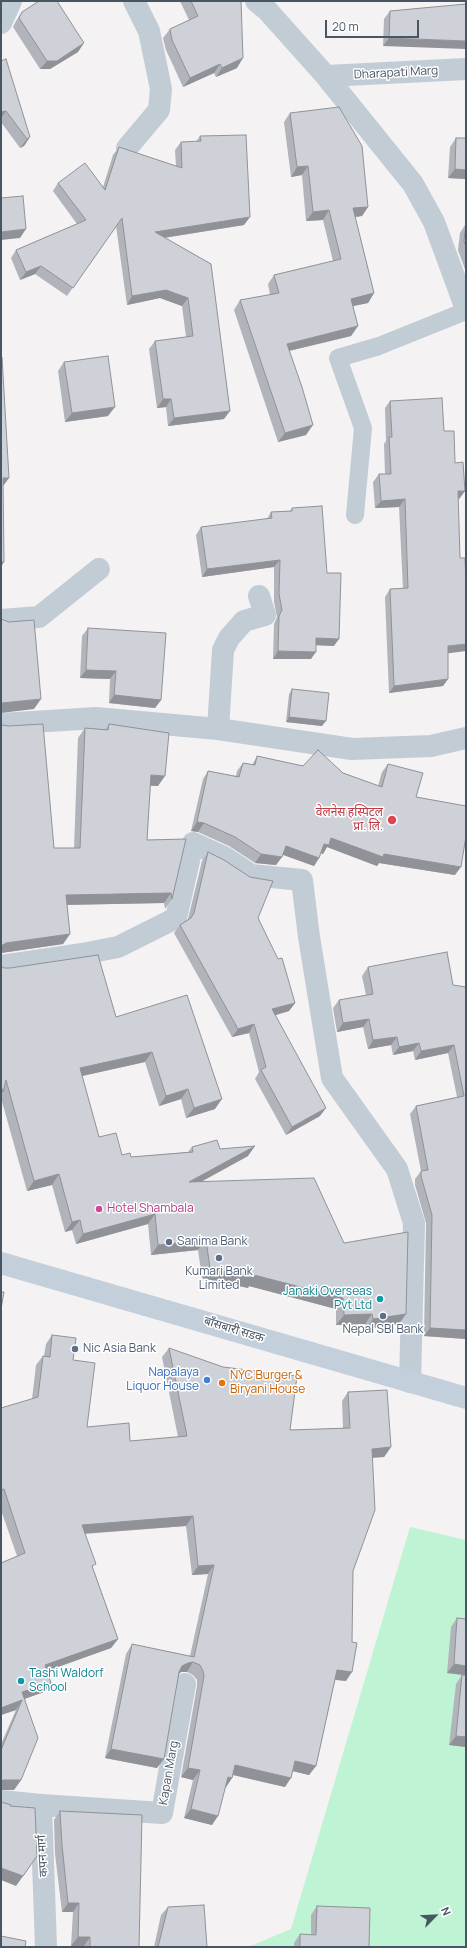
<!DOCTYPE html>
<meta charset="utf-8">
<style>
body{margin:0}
#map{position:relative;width:467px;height:1948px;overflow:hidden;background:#f4f2f2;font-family:Manrope,sans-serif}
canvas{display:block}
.frame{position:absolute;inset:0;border:2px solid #485562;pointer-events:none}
.north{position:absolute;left:415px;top:1896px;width:40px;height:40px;-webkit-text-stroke:3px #fff;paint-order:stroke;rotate:66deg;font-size:11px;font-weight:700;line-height:16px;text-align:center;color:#485562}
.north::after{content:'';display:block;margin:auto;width:14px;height:18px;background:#485562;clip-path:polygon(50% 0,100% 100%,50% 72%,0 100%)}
.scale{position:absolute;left:325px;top:20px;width:94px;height:18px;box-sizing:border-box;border:2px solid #485562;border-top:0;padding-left:5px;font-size:12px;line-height:14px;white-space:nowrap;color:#485562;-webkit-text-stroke:3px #fff;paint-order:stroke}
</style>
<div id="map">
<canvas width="467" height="1948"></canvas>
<div class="frame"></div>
<div class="north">N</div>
<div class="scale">20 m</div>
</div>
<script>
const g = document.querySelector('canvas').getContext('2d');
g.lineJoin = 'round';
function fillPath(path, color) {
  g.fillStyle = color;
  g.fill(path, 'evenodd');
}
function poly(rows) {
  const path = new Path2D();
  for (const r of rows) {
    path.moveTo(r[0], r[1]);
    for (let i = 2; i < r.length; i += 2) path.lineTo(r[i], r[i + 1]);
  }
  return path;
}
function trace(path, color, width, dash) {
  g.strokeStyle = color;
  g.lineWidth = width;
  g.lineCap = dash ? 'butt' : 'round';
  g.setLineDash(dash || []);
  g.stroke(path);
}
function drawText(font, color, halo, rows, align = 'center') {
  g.font = font + ' Manrope,"Noto Sans Devanagari",sans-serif';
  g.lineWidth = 3;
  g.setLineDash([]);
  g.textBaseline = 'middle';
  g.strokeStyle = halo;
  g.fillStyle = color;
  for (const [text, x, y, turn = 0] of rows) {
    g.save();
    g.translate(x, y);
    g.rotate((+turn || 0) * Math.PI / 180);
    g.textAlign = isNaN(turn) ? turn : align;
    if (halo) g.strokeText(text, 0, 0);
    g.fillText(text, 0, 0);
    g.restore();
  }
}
fillPath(poly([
 [410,1527,466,1540,466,1947,248,1947,291,1929]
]), '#bef4d4');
trace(poly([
 [355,515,363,428,338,358,379,346,466,311]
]), '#c2ccd5', 18);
trace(poly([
 [256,1,267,10,326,76,413,184,434,222,466,309],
 [1,23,11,1],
 [326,76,466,69],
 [127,148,159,110,161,89,149,31,134,1],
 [1,620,39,617,99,569],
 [1,724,96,718,218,729,352,749,431,746,466,738],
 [218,729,223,650,229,638,244,621,265,615,259,596],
 [1,966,82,954,118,947,176,918,193,843,224,857,251,875,302,880,309,937,332,1078,397,1169,414,1223,410,1382],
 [41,1805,162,1813,185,1684]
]), '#c2ccd5', 22);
trace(poly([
 [1,1801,41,1805,46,1947]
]), '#c2ccd5', 22);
trace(poly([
 [1,1263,466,1398]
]), '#c4cfdc', 22);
fillPath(poly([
 [180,1,241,1,237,68,216,77,214,73,183,87,166,50,163,38,170,29,189,20],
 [466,4,383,46,384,19,390,11],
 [22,12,78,52,50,69,40,69,13,27,16,21],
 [1,61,30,137,24,146,20,148,1,122],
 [290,113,368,207,362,216,355,217,374,293,368,303,353,306,358,326,351,336,289,351,306,435,278,442,234,310,240,300,270,295,268,284,274,275,333,261,323,220,306,221,302,175,291,177,284,122],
 [200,136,244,225,165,238,211,264,224,419,168,426,166,407,157,408,149,349,155,341,186,337,182,306,160,298,127,305,116,226,67,296,35,274,20,280,11,258,16,250,77,224,53,191,58,183,103,187,113,155,119,147,176,166,175,150,181,142,196,142],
 [456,138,466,138,466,272,458,250,460,233,465,225,466,179,448,178,450,147],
 [64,362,108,416,65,422,58,371],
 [390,401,444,431,455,463,465,491,459,499,458,499,448,653,448,679,443,686,389,693,385,597,390,589,403,589,399,507,375,508,373,482,379,474,385,474,384,444,386,441,385,408],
 [292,508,327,573,334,646,316,645,311,659,273,659,274,624,277,617,274,602,274,567,202,577,196,535,201,527,267,519,271,512,290,511],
 [88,628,161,700,155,708,109,703,110,679,80,678,82,636],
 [292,689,322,726,286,722,289,694],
 [1,724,54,848,74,848,78,738,85,728,105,730,109,724,158,786,150,786,147,840,186,839,172,899,165,909,164,903,67,905,70,934,63,944,1,953],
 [257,756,303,766,343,773,378,786,382,772,388,764,416,797,455,875,379,863,377,866,327,847,323,854,321,853,319,858,314,866,283,855,276,865,255,863,229,846,198,832,191,831,203,779,208,771,236,776,237,771,243,763,252,765],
 [208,852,258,918,295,1003,289,1011,275,1015,320,1116,286,1135,255,1079,259,1072,249,1033,232,1037,174,933,180,925,188,919,202,861],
 [1,966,4,968,116,1017,215,1109,186,1118,181,1099,159,1106,145,1062,82,1076,99,1137,122,1155,131,1157,188,1152,192,1147,220,1149,248,1156,201,1182,344,1243,399,1324,366,1329,365,1324,336,1325,336,1309,249,1286,248,1288,202,1278,198,1250,151,1255,148,1224,76,1244,72,1230,65,1232,52,1185,27,1191,1,1098],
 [368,967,453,985,466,987,466,1339,424,1336,426,1223,415,1185,415,1179,421,1171,410,1114,416,1106,457,1097,448,1053,415,1060,413,1051,393,1055,391,1045,368,1049,363,1027,337,1032,333,1008,339,1000,366,995,362,976],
 [52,1335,73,1360,87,1427,130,1441,178,1437,162,1357,169,1348,290,1430,343,1428,342,1401,348,1392,391,1447,384,1457,372,1458,353,1571,346,1681,335,1680,316,1766,309,1775,293,1771,285,1787,233,1775,232,1778,226,1787,225,1787,212,1825,184,1818,193,1780,181,1777,197,1686,197,1680,193,1675,187,1672,181,1672,179,1674,157,1768,105,1758,126,1654,132,1644,190,1656,208,1574,192,1575,186,1526,85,1534,93,1568,118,1639,111,1648,47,1671,51,1683,44,1692,24,1699,21,1780,14,1790,1,1790,1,1744,16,1710,1,1715,1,1563,17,1556,1,1510,1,1408,32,1399,36,1365,43,1356,44,1356,46,1344],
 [457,1618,466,1619,466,1747,449,1745,456,1684,462,1675,447,1673,451,1627],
 [60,1811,139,1947,84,1947,84,1946,71,1946,73,1912,62,1912,55,1854,54,1820],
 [317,1906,369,1947,294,1947,294,1943,300,1934,311,1935,311,1915],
 [168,1907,207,1947,154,1947,161,1915]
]), '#b1b4ba');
fillPath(poly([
 [389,38,466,41,466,49,383,46],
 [84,43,78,52,50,69,40,69,47,61],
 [243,58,237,68,216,77,222,68],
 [220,64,214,73,183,87,190,78],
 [6,111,1,118,1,112],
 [30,137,24,146,20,148,27,139],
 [308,166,302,175,291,177,297,167],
 [455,169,466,170,466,179,448,178],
 [368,207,362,216,347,218,353,208],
 [329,210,323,220,306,221,313,212],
 [250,217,244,225,149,240,155,232],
 [26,229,20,238,1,240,1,232],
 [41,266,35,274,20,280,26,272],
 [166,290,188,298,182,306,160,298,127,305,132,296],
 [374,293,368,303,344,308,351,299],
 [358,326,351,336,280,353,287,344],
 [163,399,171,399,166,407,157,408],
 [115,407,108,416,65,422,72,413],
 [230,411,224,419,168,426,174,418],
 [313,425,306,435,278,442,285,433],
 [3,478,9,478,1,489],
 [458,491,465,491,459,499,453,499],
 [405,499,399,507,375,508,381,501],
 [280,560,274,567,202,577,207,569],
 [1,562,4,562,1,567],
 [316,638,339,639,334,646,311,645],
 [466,644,466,651,443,654,448,646],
 [278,651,316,652,311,659,273,659],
 [86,670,116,671,110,679,80,678],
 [448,679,443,686,389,693,394,686],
 [114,695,161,700,155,708,109,703],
 [41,699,34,709,1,713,1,704,2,703],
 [289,717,326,721,322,726,286,722],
 [151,775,165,776,158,786,144,785],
 [197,822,204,823,198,832,191,831],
 [331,838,384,854,461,867,455,875,379,863,377,866,327,847,323,854,318,852,324,844],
 [286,846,319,858,314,866,281,854],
 [261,854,282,857,276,865,255,863],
 [171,893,164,903,59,905,66,895],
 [70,934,63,944,1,953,1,946,6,943],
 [295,1003,289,1011,266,1018,272,1009],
 [369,1019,363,1027,337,1032,343,1023],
 [254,1024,249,1033,232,1037,238,1029],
 [397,1037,391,1045,368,1049,373,1040],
 [419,1043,413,1051,393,1055,399,1047],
 [454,1045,448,1053,415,1060,421,1051],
 [152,1052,145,1062,73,1078,80,1068],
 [188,1089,181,1099,159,1106,166,1096],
 [222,1099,215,1109,186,1118,194,1108],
 [326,1108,320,1116,286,1135,292,1127],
 [255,1146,248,1156,182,1192,189,1182],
 [59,1174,52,1185,27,1191,34,1181],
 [155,1214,148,1224,76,1244,83,1234],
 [80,1220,72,1230,65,1232,72,1222],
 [206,1240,198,1250,151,1255,158,1245],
 [210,1268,254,1275,343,1298,336,1309,249,1286,248,1288,202,1278],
 [372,1314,365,1324,336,1325,344,1315],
 [406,1314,399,1324,366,1329,373,1319],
 [430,1328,466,1330,466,1339,424,1336],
 [391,1447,384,1457,365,1458,372,1449],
 [193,1516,186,1526,76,1534,82,1525],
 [214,1565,208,1574,192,1575,198,1566],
 [118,1639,111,1648,38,1674,45,1665],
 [193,1662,187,1672,181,1672,176,1676,182,1666,188,1663],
 [454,1664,466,1666,466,1675,447,1673],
 [337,1670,352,1672,346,1681,331,1679],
 [51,1683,44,1692,16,1702,22,1692],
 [22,1700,16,1710,1,1715,1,1708],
 [456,1736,466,1737,466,1747,449,1745],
 [111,1749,164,1759,157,1768,105,1758],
 [295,1761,316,1766,309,1775,288,1770],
 [235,1765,291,1778,285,1787,229,1774],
 [188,1768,200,1770,193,1780,181,1777],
 [228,1777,232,1778,226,1787,221,1786],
 [3,1780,21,1780,14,1790,1,1790,1,1782],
 [191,1809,218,1816,212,1825,184,1818],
 [31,1865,16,1886,1,1880,1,1868],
 [68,1903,79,1903,73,1912,62,1912],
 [78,1937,90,1937,84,1946,71,1946]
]), '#909297');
const building = poly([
 [39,1,57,1,84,43,57,61,47,61,19,18,22,12,39,1],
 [191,1,241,1,243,58,222,68,220,64,190,78,172,40,170,29,198,16,191,1],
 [466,4,466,41,389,38,390,11,466,4],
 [6,59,30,137,27,139,6,111,1,112,1,61,6,59],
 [339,107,362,146,368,207,353,208,374,293,351,299,358,326,287,344,302,387,313,425,285,433,240,300,279,293,274,275,341,259,329,210,313,212,308,166,297,167,290,113,339,107],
 [246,135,250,217,155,232,211,264,230,411,174,418,171,399,163,399,155,341,193,336,188,298,166,290,132,296,122,218,73,288,41,266,26,272,16,250,86,220,58,183,85,163,105,190,119,147,182,168,181,142,201,141,200,136,246,135],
 [456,138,466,138,466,170,455,169,456,138],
 [23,196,26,229,1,232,1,198,23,196],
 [466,224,466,247,464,241,466,224],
 [108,356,115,407,72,413,64,362,108,356],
 [1,357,2,357,9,478,3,478,4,562,1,562,1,357],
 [442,398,444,431,454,431,455,463,463,462,465,491,458,491,460,558,465,558,466,585,466,644,448,646,448,679,394,686,390,589,408,588,405,499,381,501,379,474,391,474,389,437,392,437,390,401,442,398],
 [322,506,327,573,341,573,339,639,316,638,316,652,278,651,279,616,282,610,279,594,280,560,207,569,201,527,272,518,271,512,292,511,292,508,322,506],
 [1,619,9,622,34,620,41,699,2,703,1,704,1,619],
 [88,628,166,633,161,700,114,695,116,671,86,670,88,628],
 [292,689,329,693,326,721,289,717,292,689],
 [1,724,2,725,9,726,43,724,54,848,80,848,85,728,108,730,109,724,169,733,165,776,151,775,147,840,186,839,172,899,171,893,66,895,70,934,6,943,1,946,1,724],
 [318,750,343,773,382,787,388,764,423,773,416,797,466,806,466,836,461,867,384,854,383,857,331,838,329,845,324,844,319,858,286,846,282,857,261,854,235,837,204,823,197,822,208,771,239,777,243,763,255,765,257,756,303,766,318,750],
 [208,852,224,860,250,877,273,881,258,918,278,959,282,958,295,1003,272,1009,326,1108,292,1127,261,1070,266,1067,254,1024,238,1029,180,925,191,918,194,913,208,852],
 [447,952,453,985,466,987,466,1330,430,1328,432,1215,421,1176,421,1171,428,1170,416,1106,464,1096,454,1045,421,1051,419,1043,399,1047,397,1037,373,1040,369,1019,343,1023,339,1000,373,994,368,967,447,952],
 [98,955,116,1017,187,995,222,1099,194,1108,188,1089,166,1096,152,1052,80,1068,99,1137,116,1133,122,1155,130,1153,131,1157,193,1152,192,1147,217,1140,220,1149,255,1146,189,1182,314,1178,344,1243,408,1232,406,1314,373,1319,372,1314,344,1315,343,1298,254,1275,255,1278,210,1268,206,1240,158,1245,155,1214,83,1234,80,1220,72,1222,59,1174,34,1181,6,1080,3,1092,1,1086,1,966,4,968,10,968,98,955],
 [1,1292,4,1292,1,1309,1,1292],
 [52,1335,76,1338,73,1360,95,1363,87,1427,129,1423,130,1441,187,1436,169,1348,223,1367,297,1376,290,1430,350,1428,348,1392,387,1390,391,1447,372,1449,375,1510,353,1571,352,1642,357,1643,352,1672,337,1670,316,1766,295,1761,291,1778,235,1765,232,1778,228,1777,218,1816,191,1809,200,1770,188,1768,204,1676,203,1671,200,1665,193,1662,188,1663,182,1666,179,1672,164,1759,111,1749,132,1644,194,1657,214,1565,198,1566,193,1516,82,1525,96,1564,92,1566,118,1639,45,1665,51,1683,22,1692,38,1738,21,1780,3,1780,1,1782,1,1750,22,1700,1,1708,1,1563,25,1553,4,1489,1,1490,1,1408,38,1397,43,1356,50,1357,52,1335],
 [457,1618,466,1619,466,1666,454,1664,457,1618],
 [462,1675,466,1675,466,1737,456,1736,462,1675],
 [1,1802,11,1805,10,1806,35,1808,37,1856,23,1876,1,1868,1,1802],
 [60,1811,142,1815,139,1947,90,1947,90,1937,78,1937,79,1903,68,1903,62,1845,60,1811],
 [204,1905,207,1947,158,1947,168,1907,204,1905],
 [317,1906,370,1908,369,1947,300,1947,300,1934,316,1935,317,1906],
 [1,1936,26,1941,25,1947,1,1947,1,1936]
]);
fillPath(building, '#ced1d8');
trace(building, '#909297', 1);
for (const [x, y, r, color] of [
 [392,820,5,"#e0444e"],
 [99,1209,4,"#d1479c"],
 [169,1242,4,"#5c6f8a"],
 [219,1258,4,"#5c6f8a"],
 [380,1299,4,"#0f9aa8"],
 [383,1316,4,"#5c6f8a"],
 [75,1349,4,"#5c6f8a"],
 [207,1380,4,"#3f7fe0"],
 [222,1383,4,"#e8710a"],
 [21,1681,4,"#0f9aa8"]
]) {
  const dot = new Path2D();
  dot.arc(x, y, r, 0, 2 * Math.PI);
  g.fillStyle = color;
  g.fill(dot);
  trace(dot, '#fff', 1.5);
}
drawText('12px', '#485562', '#fff', [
 ["Dharapati Marg",396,73,-3],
 ["बाँसबारी सडक",234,1330,17],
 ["Kapan Marg",169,1773,-80],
 ["कपन मार्ग",43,1856,-93]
]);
drawText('12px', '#be3a42', '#fff', [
 ["वेलनेस हस्पिटल",383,813],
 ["प्रा. लि.",383,827]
], 'right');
drawText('12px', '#b23c85', '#fff', [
 ["Hotel Shambala",107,1209]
], 'left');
drawText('12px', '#4e5e75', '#fff', [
 ["Sanima Bank",177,1242],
 ["Kumari Bank",219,1272,"center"],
 ["Limited",219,1286,"center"],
 ["Nepal SBI Bank",383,1330,"center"],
 ["Nic Asia Bank",83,1349]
], 'left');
drawText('12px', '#0d838f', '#fff', [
 ["Janaki Overseas",372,1292],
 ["Pvt Ltd",372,1306],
 ["Tashi Waldorf",29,1674,"left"],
 ["School",29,1688,"left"]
], 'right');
drawText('12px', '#366cbe', '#fff', [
 ["Napalaya",199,1373],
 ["Liquor House",199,1387]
], 'right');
drawText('12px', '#c56008', '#fff', [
 ["NYC Burger &",230,1376],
 ["Biryani House",230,1390]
], 'left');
</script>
